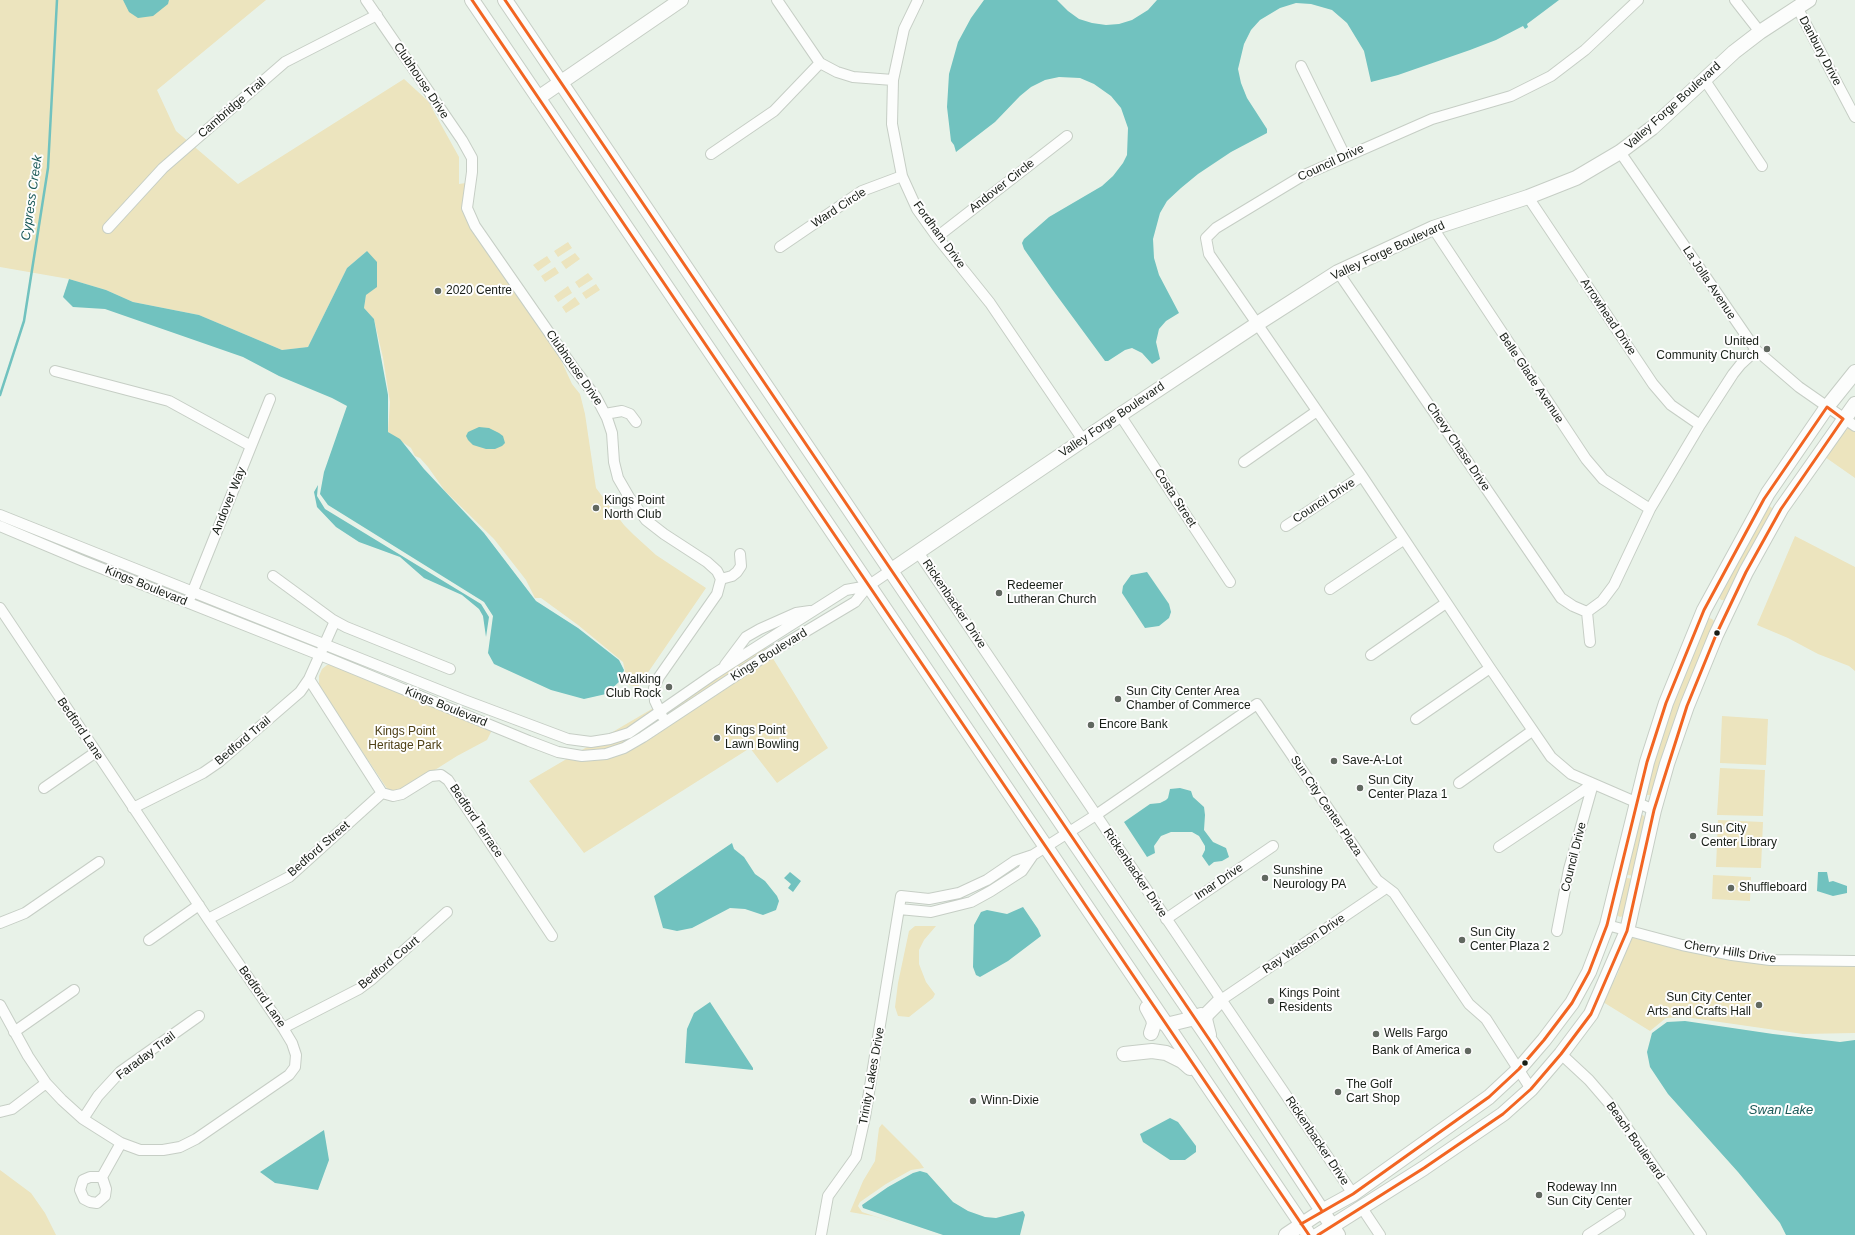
<!DOCTYPE html>
<style>
body{margin:0}
canvas{display:block;background:#e8f2e8}
</style>
<canvas width="1855" height="1235"></canvas>
<script>
const g = document.querySelector('canvas').getContext('2d');
g.lineJoin = 'round';
function fillPath(path, color) {
  g.fillStyle = color;
  g.fill(path, 'evenodd');
}
function poly(rows) {
  const path = new Path2D();
  for (const r of rows) {
    path.moveTo(r[0], r[1]);
    for (let i = 2; i < r.length; i += 2) path.lineTo(r[i], r[i + 1]);
  }
  return path;
}
function trace(path, color, width, dash) {
  g.strokeStyle = color;
  g.lineWidth = width;
  g.lineCap = dash ? 'butt' : 'round';
  g.setLineDash(dash || []);
  g.stroke(path);
}
function drawText(font, color, halo, rows, align = 'center') {
  g.font = font + ' Helvetica,sans-serif';
  g.lineWidth = 4;
  g.setLineDash([]);
  g.textBaseline = 'middle';
  g.strokeStyle = halo;
  g.fillStyle = color;
  for (const [text, x, y, turn = 0] of rows) {
    g.save();
    g.translate(x, y);
    g.rotate((+turn || 0) * Math.PI / 180);
    g.textAlign = isNaN(turn) ? turn : align;
    if (halo) g.strokeText(text, 0, 0);
    g.fillText(text, 0, 0);
    g.restore();
  }
}
fillPath(poly([
 [0,0,266,0,157,90,176,131,238,184,404,79,428,101,459,157,459,184,466,183,464,202,497,264,561,360,572,384,580,394,585,414,596,488,624,525,634,535,656,555,706,588,638,687,620,683,625,671,623,662,578,625,541,598,535,598,526,580,494,539,445,491,428,467,420,458,415,456,411,448,388,432,390,402,383,358,374,319,364,308,366,295,367,251,347,268,308,347,282,350,199,315,133,302,106,290,69,279,0,267],
 [568,242,572,248,558,257,554,251],
 [575,253,580,259,566,269,561,262],
 [547,256,551,262,538,271,533,265],
 [555,267,559,273,545,282,541,276],
 [588,273,593,279,579,288,575,282],
 [596,284,600,290,586,299,582,293],
 [568,286,572,293,558,302,554,296],
 [575,297,580,304,566,313,562,307],
 [1848,428,1855,432,1855,478,1825,457],
 [1768,506,1771,507,1774,512,1725,600,1721,600,1718,596],
 [1795,536,1855,567,1855,671,1849,666,1818,654,1788,638,1757,625],
 [1709,618,1712,619,1716,623,1652,795,1647,795,1645,794,1657,743,1707,619],
 [761,639,828,748,777,783,750,748,584,853,529,781,703,679],
 [327,665,332,665,491,730,491,732,487,740,457,756,400,792,388,790,319,687,319,676,322,669],
 [1722,716,1768,719,1766,765,1720,763],
 [1720,768,1765,770,1763,816,1717,815],
 [1639,815,1643,815,1646,819,1634,876,1623,874],
 [1718,820,1763,822,1761,868,1716,867],
 [1713,875,1751,877,1750,901,1712,899],
 [1622,877,1633,879,1624,916,1620,917,1615,914],
 [915,926,936,926,924,940,919,950,919,964,926,982,935,994,933,998,909,1017,898,1016,895,1007,898,983,909,931],
 [1629,937,1731,960,1769,965,1855,965,1855,1033,1803,1034,1685,1017,1666,1018,1650,1031,1603,1002,1618,973],
 [882,1124,919,1161,924,1168,911,1170,886,1184,860,1202,858,1206,862,1212,898,1224,873,1216,850,1212,863,1181,875,1161,879,1128],
 [0,1170,31,1193,45,1213,56,1235,0,1235]
]), '#ece4be');
fillPath(poly([
 [123,0,169,0,168,4,153,16,138,18,129,12],
 [984,0,1057,0,1068,11,1079,19,1092,23,1106,25,1119,24,1132,20,1148,10,1157,0,1559,0,1527,24,1528,27,1525,29,1523,26,1496,40,1470,50,1398,75,1371,82,1364,51,1347,23,1332,10,1311,4,1296,3,1280,8,1260,20,1251,30,1244,44,1238,69,1241,83,1247,98,1267,129,1267,133,1231,152,1198,174,1181,188,1167,201,1160,213,1153,239,1154,258,1159,275,1179,313,1166,321,1159,329,1156,342,1160,359,1152,364,1142,353,1132,348,1125,350,1108,361,1105,361,1052,289,1024,249,1022,243,1024,239,1049,217,1102,186,1113,176,1123,163,1127,155,1128,128,1121,108,1111,96,1094,84,1080,78,1059,77,1045,80,1031,87,1020,96,995,122,956,152,954,145,951,141,947,107,949,74,958,42,971,18],
 [367,251,377,262,377,287,366,295,364,308,374,319,388,395,388,432,400,439,424,469,484,533,536,601,578,628,619,660,624,670,621,680,606,694,584,699,551,690,494,664,488,653,493,616,484,602,328,505,320,494,324,472,347,406,332,398,279,376,243,357,105,309,73,307,63,297,69,279,106,290,133,302,199,315,282,350,308,347,347,268],
 [479,427,489,428,499,433,503,436,505,443,502,446,495,449,486,449,473,445,468,440,466,436,468,432],
 [318,485,317,496,325,509,481,604,489,617,486,637,483,616,479,609,462,595,424,578,400,557,359,542,336,527,317,507,314,492],
 [1147,572,1169,604,1171,612,1169,618,1159,626,1145,628,1122,593,1123,586,1131,575],
 [1180,788,1191,791,1193,797,1204,807,1205,815,1204,830,1213,842,1226,848,1229,857,1222,861,1214,862,1209,866,1202,856,1205,850,1205,846,1199,836,1192,832,1171,832,1161,836,1154,846,1155,853,1147,857,1124,822,1150,804,1160,803,1166,800,1168,798,1170,789],
 [732,843,734,849,744,857,755,874,765,881,777,896,779,901,776,910,763,915,745,909,730,908,692,928,677,931,663,928,654,896],
 [790,872,801,881,793,892,788,888,791,884,784,878],
 [1818,872,1827,872,1829,882,1833,881,1847,886,1847,893,1833,896,1817,891],
 [1023,907,1038,929,1041,936,1008,961,980,977,976,975,973,967,974,925,981,912,987,910,1007,914],
 [710,1002,753,1068,753,1070,685,1063,687,1029,694,1013],
 [1685,1021,1773,1034,1840,1042,1855,1040,1855,1235,1786,1235,1780,1223,1738,1172,1668,1094,1650,1067,1647,1052,1652,1033,1667,1022],
 [1170,1118,1178,1122,1196,1146,1196,1152,1185,1160,1170,1160,1143,1142,1140,1134],
 [324,1130,329,1160,318,1190,275,1183,260,1172],
 [920,1171,927,1173,953,1202,968,1211,985,1217,996,1218,1023,1211,1025,1215,1020,1235,943,1235,863,1208,862,1205,888,1187,913,1173]
]), '#71c2bf');
trace(poly([
 [0,395,24,321,48,168,57,0]
]), '#71c2bf', 2.5);
const street = poly([
 [366,0,462,140,472,158,472,172,467,208,475,226,575,370,596,397,607,418,612,433,614,462,618,478,629,497,646,520,664,534,707,562,717,571,721,579,717,594,659,677,654,688,655,701,662,716],
 [777,0,820,63,837,72,853,77,893,80],
 [918,0,904,29,893,80,892,124,902,176,917,209,937,237,990,303,1083,440],
 [1638,0,1585,50,1551,76,1511,96,1432,119,1302,176,1216,228,1206,238,1209,254,1362,476,1490,668,1551,757,1571,774,1654,810],
 [1735,0,1760,32],
 [1797,7,1855,117],
 [1301,66,1345,156],
 [1704,79,1762,166],
 [1620,152,1756,350,1799,387,1855,426],
 [711,154,774,111,820,63],
 [1528,197,1653,384,1671,405,1700,425],
 [108,228,163,168,285,62,377,15],
 [1433,228,1586,459,1603,479,1650,509],
 [937,237,1067,136],
 [780,247,862,191,902,176],
 [1338,272,1561,598,1573,606,1587,612],
 [55,371,169,401,251,446],
 [605,414,622,411,630,414,636,422],
 [1120,415,1230,582],
 [1244,462,1317,411],
 [0,515,464,700,568,739,591,742,610,739,629,733,714,674,846,590,868,586],
 [0,526,83,561,320,655,529,741,558,752,582,756,606,754,624,748,643,737,773,651,855,602,868,586,890,571],
 [1286,526,1362,476],
 [918,552,1353,1194],
 [273,576,333,620,346,627,450,669],
 [721,579,732,576,737,572,741,566,740,554],
 [1330,589,1403,540],
 [190,598,270,399],
 [0,608,208,919,283,1028,292,1043,296,1055,295,1067,289,1075,196,1139,180,1147,163,1150,140,1150,121,1143,83,1119,62,1100,46,1083,28,1056,0,1005],
 [1590,642,1587,612,1602,601,1614,585,1650,509,1700,425,1733,374,1741,364,1756,350],
 [1371,655,1446,603],
 [725,665,746,637,760,629,796,613,810,611],
 [309,679,382,793,393,796,402,794,431,776,441,775,448,780,552,936],
 [1416,719,1490,668],
 [1459,783,1532,731],
 [44,788,96,752],
 [133,808,203,773,219,762,300,692,309,679,335,621],
 [1499,847,1593,784,1569,869,1557,931],
 [1033,855,1096,815,1257,704,1377,880,1394,893,1469,1004,1486,1019,1531,1089],
 [208,919,289,877,382,793],
 [1166,919,1273,846],
 [0,923,25,913,99,862],
 [1607,925,1682,945,1732,955,1770,960,1855,961],
 [149,940,199,905],
 [1221,1000,1386,888],
 [283,1028,359,989,371,980,447,912],
 [14,1032,74,990],
 [1561,1054,1589,1080,1614,1109,1701,1235],
 [0,1112,12,1109,46,1083],
 [83,1119,98,1096,120,1072,199,1016],
 [102,1177,90,1177,83,1180,80,1190,84,1199,90,1202,97,1203,105,1196,106,1189,102,1177,121,1143],
 [1362,1208,1380,1235],
 [821,1235,828,1196,856,1157,865,1117,901,896,929,899,959,893,987,880,1015,861,1033,855,1022,871,991,891,971,902,931,912,899,909],
 [1588,1235,1620,1214]
]);
const secondary = poly([
 [472,0,1309,1235],
 [505,0,1068,833,1211,1042,1338,1235],
 [538,98,681,0],
 [890,571,1120,415,1257,324,1338,272,1433,228,1528,197,1576,178,1620,152,1652,128,1734,52,1760,32,1809,0],
 [1147,1008,1153,1019,1154,1024,1151,1033],
 [1166,1025,1195,1018,1201,1015],
 [1209,1035,1205,1019,1207,1014,1221,1000],
 [1124,1054,1152,1051,1166,1053,1182,1061,1190,1068],
 [1286,1235,1322,1211,1353,1194,1489,1097,1519,1069,1544,1040,1572,1003,1589,972,1607,925,1647,762,1666,703,1704,610,1768,493,1827,407,1855,372],
 [1318,1235,1424,1168,1503,1114,1531,1089,1561,1054,1591,1014,1627,931,1654,810,1667,764,1687,706,1716,635,1746,572,1781,509,1855,404]
]);
trace(street, '#c6cec5', 12);
trace(secondary, '#c6cec5', 16);
trace(street, '#fcfdfc', 10);
trace(secondary, '#fcfdfc', 14);
trace(poly([
 [472,0,1309,1235],
 [505,0,1211,1042,1322,1211],
 [1301,1224,1353,1194,1489,1097,1519,1069,1544,1040,1572,1003,1589,972,1607,925,1647,762,1666,703,1704,610,1764,499,1827,407,1843,419,1781,509,1746,572,1716,635,1687,706,1654,810,1627,931,1591,1014,1561,1054,1531,1089,1503,1114,1424,1168,1318,1235]
]), '#f26522', 3);
for (const [x, y, r, color] of [
 [438,291,4,"#616860"],
 [1767,349,4,"#616860"],
 [596,508,4,"#616860"],
 [999,593,4,"#616860"],
 [1717,633,3.5,"#181e17"],
 [669,687,4,"#616860"],
 [1118,699,4,"#616860"],
 [1091,725,4,"#616860"],
 [717,738,4,"#616860"],
 [1334,761,4,"#616860"],
 [1360,788,4,"#616860"],
 [1693,836,4,"#616860"],
 [1265,878,4,"#616860"],
 [1731,888,4,"#616860"],
 [1462,940,4,"#616860"],
 [1271,1001,4,"#616860"],
 [1759,1005,4,"#616860"],
 [1376,1034,4,"#616860"],
 [1468,1051,4,"#616860"],
 [1525,1063,3.5,"#181e17"],
 [1338,1092,4,"#616860"],
 [973,1101,4,"#616860"],
 [1539,1195,4,"#616860"]
]) {
  const dot = new Path2D();
  dot.arc(x, y, r, 0, 2 * Math.PI);
  g.fillStyle = color;
  g.fill(dot);
  trace(dot, '#fefefe', 1.5);
}
drawText('12px', '#181e17', '#fefefe', [
 ["Danbury Drive",1820,51,62],
 ["Clubhouse Drive",421,81,56],
 ["Valley Forge Boulevard",1673,106,-42],
 ["Cambridge Trail",232,108,-41],
 ["Council Drive",1331,163,-25],
 ["Andover Circle",1002,186,-38],
 ["Ward Circle",839,208,-33],
 ["Fordham Drive",939,235,54],
 ["Valley Forge Boulevard",1388,251,-25],
 ["La Jolla Avenue",1709,283,56],
 ["Arrowhead Drive",1608,317,56],
 ["Clubhouse Drive",574,368,55],
 ["Belle Glade Avenue",1531,378,56],
 ["Valley Forge Boulevard",1112,420,-34],
 ["Chevy Chase Drive",1458,447,56],
 ["Costa Street",1175,498,57],
 ["Andover Way",229,501,-68],
 ["Council Drive",1324,501,-33],
 ["Kings Boulevard",146,586,22],
 ["Rickenbacker Drive",954,604,56],
 ["Kings Boulevard",769,655,-32],
 ["Kings Boulevard",446,707,22],
 ["Bedford Lane",80,729,56],
 ["Bedford Trail",243,741,-40],
 ["Sun City Center Plaza",1326,806,56],
 ["Bedford Terrace",476,821,56],
 ["Bedford Street",319,849,-41],
 ["Council Drive",1574,857,-76],
 ["Rickenbacker Drive",1135,873,56],
 ["Imar Drive",1219,882,-34],
 ["Ray Watson Drive",1304,944,-34],
 ["Cherry Hills Drive",1730,952,9],
 ["Bedford Court",389,963,-40],
 ["Bedford Lane",262,997,55],
 ["Faraday Trail",146,1056,-37],
 ["Trinity Lakes Drive",872,1076,-80],
 ["Rickenbacker Drive",1317,1141,56],
 ["Beach Boulevard",1635,1141,55]
]);
drawText('12px', '#181e17', '#fefefe', [
 ["2020 Centre",446,291],
 ["United",1759,342,"right"],
 ["Community Church",1759,356,"right"],
 ["Kings Point",604,501],
 ["North Club",604,515],
 ["Redeemer",1007,586],
 ["Lutheran Church",1007,600],
 ["Walking",661,680,"right"],
 ["Club Rock",661,694,"right"],
 ["Sun City Center Area",1126,692],
 ["Chamber of Commerce",1126,706],
 ["Encore Bank",1099,725],
 ["Kings Point",725,731],
 ["Lawn Bowling",725,745],
 ["Save-A-Lot",1342,761],
 ["Sun City",1368,781],
 ["Center Plaza 1",1368,795],
 ["Sun City",1701,829],
 ["Center Library",1701,843],
 ["Sunshine",1273,871],
 ["Neurology PA",1273,885],
 ["Shuffleboard",1739,888],
 ["Sun City",1470,933],
 ["Center Plaza 2",1470,947],
 ["Kings Point",1279,994],
 ["Residents",1279,1008],
 ["Sun City Center",1751,998,"right"],
 ["Arts and Crafts Hall",1751,1012,"right"],
 ["Wells Fargo",1384,1034],
 ["Bank of America",1460,1051,"right"],
 ["The Golf",1346,1085],
 ["Cart Shop",1346,1099],
 ["Winn-Dixie",981,1101],
 ["Rodeway Inn",1547,1188],
 ["Sun City Center",1547,1202]
], 'left');
drawText('12px', '#4f4117', '#fefefe', [
 ["Kings Point",405,732],
 ["Heritage Park",405,746]
]);
drawText('italic 13px', '#1b5958', '#fefefe', [
 ["Cypress Creek",32,198,-82],
 ["Swan Lake",1781,1110]
]);
</script>
